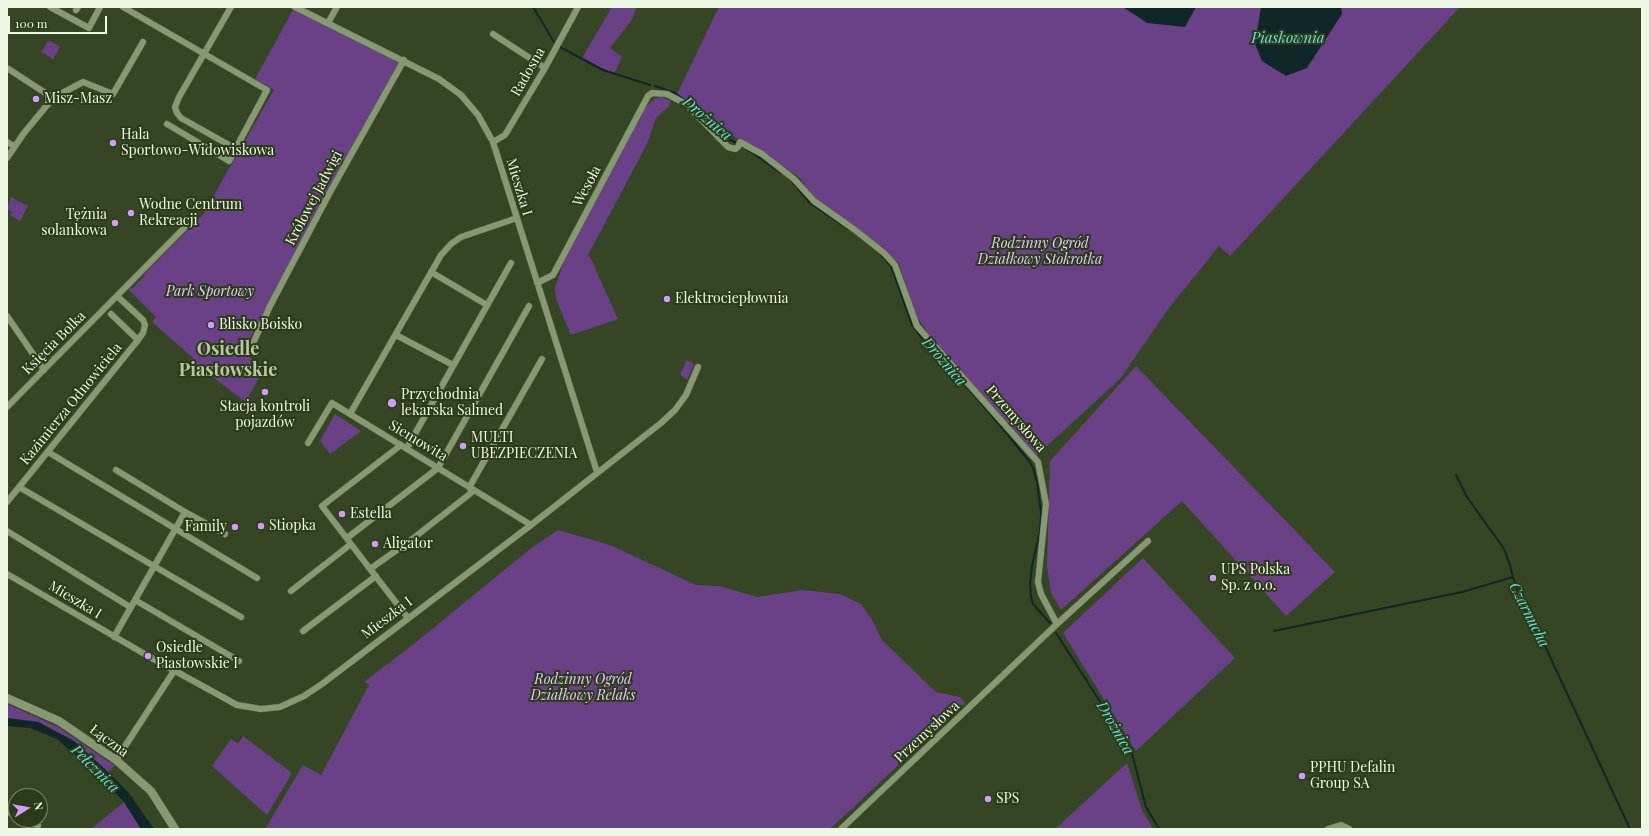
<!DOCTYPE html>
<meta charset="utf-8">
<style>
body{margin:0}
#map{position:relative;width:1649px;height:836px;overflow:hidden;background:#354624;font-family:"Playfair Display",serif}
canvas{display:block}
.frame{position:absolute;inset:0;border:8px solid #edf8e4;pointer-events:none}
.north{position:absolute;left:8px;top:788px;width:40px;height:40px;box-sizing:border-box;background:#2b3b19;border:1px solid #79876a;border-radius:50%;rotate:79deg;font-size:11px;font-weight:700;line-height:16px;text-align:center;color:#edf8e4}
.north::after{content:'';display:block;margin:auto;width:14px;height:18px;background:#d39cfc;clip-path:polygon(50% 0,100% 100%,50% 72%,0 100%)}
.scale{position:absolute;left:8px;top:16px;width:99px;height:18px;box-sizing:border-box;border:2px solid #edf8e4;border-top:0;padding-left:5px;font-size:12px;line-height:14px;white-space:nowrap;color:#edf8e4;-webkit-text-stroke:3px #2b3b19;paint-order:stroke}
</style>
<div id="map">
<canvas width="1649" height="836"></canvas>
<div class="frame"></div>
<div class="north">N</div>
<div class="scale">100 m</div>
</div>
<script>
const g = document.querySelector('canvas').getContext('2d');
g.lineJoin = 'round';
function fillPath(path, color) {
  g.fillStyle = color;
  g.fill(path, 'evenodd');
}
function poly(rows) {
  const path = new Path2D();
  for (const r of rows) {
    path.moveTo(r[0], r[1]);
    for (let i = 2; i < r.length; i += 2) path.lineTo(r[i], r[i + 1]);
  }
  return path;
}
function trace(path, color, width, dash) {
  g.strokeStyle = color;
  g.lineWidth = width;
  g.lineCap = dash ? 'butt' : 'round';
  g.setLineDash(dash || []);
  g.stroke(path);
}
function drawText(font, color, halo, rows, align = 'center') {
  g.font = font + ' "Playfair Display",serif';
  g.lineWidth = 4;
  g.setLineDash([]);
  g.textBaseline = 'middle';
  g.strokeStyle = halo;
  g.fillStyle = color;
  for (const [text, x, y, turn = 0] of rows) {
    g.save();
    g.translate(x, y);
    g.rotate((+turn || 0) * Math.PI / 180);
    g.textAlign = isNaN(turn) ? turn : align;
    if (halo) g.strokeText(text, 0, 0);
    g.fillText(text, 0, 0);
    g.restore();
  }
}
fillPath(poly([
 [612,7,637,7,631,21,610,48,622,57,614,74,582,58],
 [719,7,1460,7,1230,256,1219,246,1169,308,1120,379,1036,456,931,337,915,314,899,263,853,225,813,197,799,177,746,142,736,138,692,101,676,96],
 [293,10,328,23,404,60,246,345,247,354,258,365,265,368,245,402,190,359,193,358,152,322,156,317,128,289,130,287,132,289,145,275,144,274,202,216,274,90,255,79],
 [49,40,60,47,53,59,41,52],
 [661,97,671,101,668,107,656,118,647,144,588,255,591,259,618,319,571,335,556,299,555,288,567,252,646,107,654,99],
 [11,197,28,206,20,221,10,215,12,212,7,209],
 [687,360,694,364,687,380,680,374],
 [1136,366,1335,572,1286,616,1182,501,1061,610,1051,593,1047,567,1050,461],
 [335,414,361,431,330,454,320,441],
 [558,530,610,545,696,585,719,586,758,597,802,590,840,594,861,604,872,620,882,640,936,692,960,697,965,703,830,829,265,829,303,765,321,775,369,685,364,682,415,643,530,549],
 [1143,558,1235,658,1136,751,1063,633],
 [7,704,58,727,115,766,108,772,74,741,38,722,7,718],
 [243,736,292,773,267,815,212,766,231,739,238,744],
 [1127,763,1142,810,1153,829,1055,829],
 [124,802,141,829,91,829]
]), '#6a4087');
fillPath(poly([
 [1123,7,1196,7,1185,27,1147,23],
 [1261,7,1341,7,1342,14,1307,68,1286,76,1262,61,1255,44],
 [7,718,38,722,74,741,108,772,128,792,154,829,141,829,124,802,94,771,57,739,30,728,7,726]
]), '#0f2827');
trace(poly([
 [533,7,554,42],
 [560,47,603,70,650,85],
 [655,86,675,93,686,101],
 [689,104,718,131,726,138,737,143],
 [747,149,781,173],
 [791,180,810,203,848,229],
 [880,253,891,266,912,325,921,337,934,350],
 [939,355,1000,425,1029,461,1033,468,1037,482,1041,513,1040,531,1032,566,1030,584,1031,597,1033,604,1050,623],
 [1456,475,1467,497,1504,549,1509,562,1513,577],
 [1274,631,1462,592,1513,577,1524,609,1545,646,1630,829],
 [1056,633,1131,750,1146,807,1159,829]
]), '#0f2827', 2);
const minor = poly([
 [50,7,89,28,100,7],
 [123,7,267,90,229,161,167,124],
 [231,7,179,97,175,107,177,113,181,118,229,145,236,147],
 [295,7,439,79,461,95,478,115,493,142,597,472],
 [76,10,78,7],
 [328,23,337,7],
 [493,34,545,68],
 [7,68,53,98],
 [7,142,14,146],
 [493,142,505,135,545,68,578,7],
 [7,158,24,133,53,98,83,82,113,94,143,42],
 [431,272,487,305],
 [537,283,553,275,648,96,652,93,667,94,686,104,728,147,735,149,738,147,740,142,762,154,794,179,814,201,855,230,884,253,895,265,917,326,1038,462,1046,504,1038,582,1041,594,1057,624],
 [111,314,138,340,143,333,145,325,143,320,117,296],
 [7,316,44,370],
 [396,335,453,365],
 [250,350,270,306,329,194,404,60],
 [7,407,190,222],
 [350,414,441,255,451,244,461,237,517,218],
 [308,443,332,403,531,525],
 [407,448,511,263],
 [48,452,257,578],
 [116,470,185,512,225,534],
 [19,487,241,617],
 [7,502,138,340],
 [7,531,130,607],
 [347,538,438,468,529,306],
 [370,569,322,506,401,445],
 [7,574,148,656,237,705,261,709,280,707,304,696,322,684,531,525,661,423,675,410,686,395,698,367],
 [291,591,351,544],
 [135,600,239,661],
 [408,618,370,569,411,540,471,493,470,486,542,359],
 [303,631,376,576],
 [114,637,185,512],
 [116,760,174,671],
 [7,811,16,816],
 [25,820,38,826],
 [841,829,1057,624,1148,541],
 [1328,829,1341,825,1349,829]
]);
const tertiary = poly([
 [7,698,59,721,116,760,151,791,175,829]
]);
trace(minor, '#536143', 7);
trace(tertiary, '#536143', 9);
trace(minor, '#869973', 6);
trace(tertiary, '#869973', 8);
for (const [x, y, r, color] of [
 [36,99,4,"#d39cfc"],
 [113,143,4,"#d39cfc"],
 [131,213,4,"#d39cfc"],
 [115,223,4,"#d39cfc"],
 [667,299,4,"#d39cfc"],
 [211,325,4,"#d39cfc"],
 [265,392,4,"#d39cfc"],
 [392,403,5,"#d39cfc"],
 [463,446,4,"#d39cfc"],
 [342,514,4,"#d39cfc"],
 [261,526,4,"#d39cfc"],
 [235,527,4,"#d39cfc"],
 [375,544,4,"#d39cfc"],
 [1213,578,4,"#d39cfc"],
 [148,656,4,"#d39cfc"],
 [1302,776,4,"#d39cfc"],
 [988,799,4,"#d39cfc"]
]) {
  const dot = new Path2D();
  dot.arc(x, y, r, 0, 2 * Math.PI);
  g.fillStyle = color;
  g.fill(dot);
  trace(dot, '#2b3b19', 1.5);
}
drawText('14px', '#edf8e4', '#2b3b19', [
 ["Radosna",528,72,-60],
 ["Wesoła",587,186,-62],
 ["Mieszka I",519,187,73],
 ["Królowej Jadwigi",314,198,-62],
 ["Księcia Bolka",54,343,-45],
 ["Kazimierza Odnowiciela",71,404,-51],
 ["Przemysłowa",1016,419,49],
 ["Siemowita",418,441,31],
 ["Mieszka I",75,600,31],
 ["Mieszka I",387,618,-37],
 ["Przemysłowa",927,732,-43],
 ["Łączna",109,741,36]
]);
drawText('14px', '#edf8e4', '#2b3b19', [
 ["Misz-Masz",44,99],
 ["Hala",121,135],
 ["Sportowo-Widowiskowa",121,151],
 ["Wodne Centrum",139,205],
 ["Rekreacji",139,221],
 ["Tężnia",107,215,"right"],
 ["solankowa",107,231,"right"],
 ["Elektrociepłownia",675,299],
 ["Blisko Boisko",219,325],
 ["Przychodnia",401,395],
 ["lekarska Salmed",401,411],
 ["Stacja kontroli",265,407,"center"],
 ["pojazdów",265,423,"center"],
 ["MULTI",471,438],
 ["UBEZPIECZENIA",471,454],
 ["Estella",350,514],
 ["Stiopka",269,526],
 ["Family",227,527,"right"],
 ["Aligator",383,544],
 ["UPS Polska",1221,570],
 ["Sp. z o.o.",1221,586],
 ["Osiedle",156,648],
 ["Piastowskie I",156,664],
 ["PPHU Defalin",1310,768],
 ["Group SA",1310,784],
 ["SPS",996,799]
], 'left');
drawText('italic 14px', '#e5c9fc', '#2b3b19', [
 ["Rodzinny Ogród",1040,244],
 ["Działkowy Stokrotka",1040,260],
 ["Park Sportowy",210,292],
 ["Rodzinny Ogród",583,680],
 ["Działkowy Relaks",583,696]
]);
drawText('italic 15px', '#64e1da', '#2b3b19', [
 ["Piaskownia",1288,38],
 ["Drożnica",707,119,40],
 ["Drożnica",944,362,49],
 ["Czarnucha",1529,615,63],
 ["Drożnica",1115,728,60],
 ["Pełcznica",95,769,45]
]);
drawText('bold 18px', '#b6caa2', '#2b3b19', [
 ["Osiedle",228,349],
 ["Piastowskie",228,370]
]);
</script>
